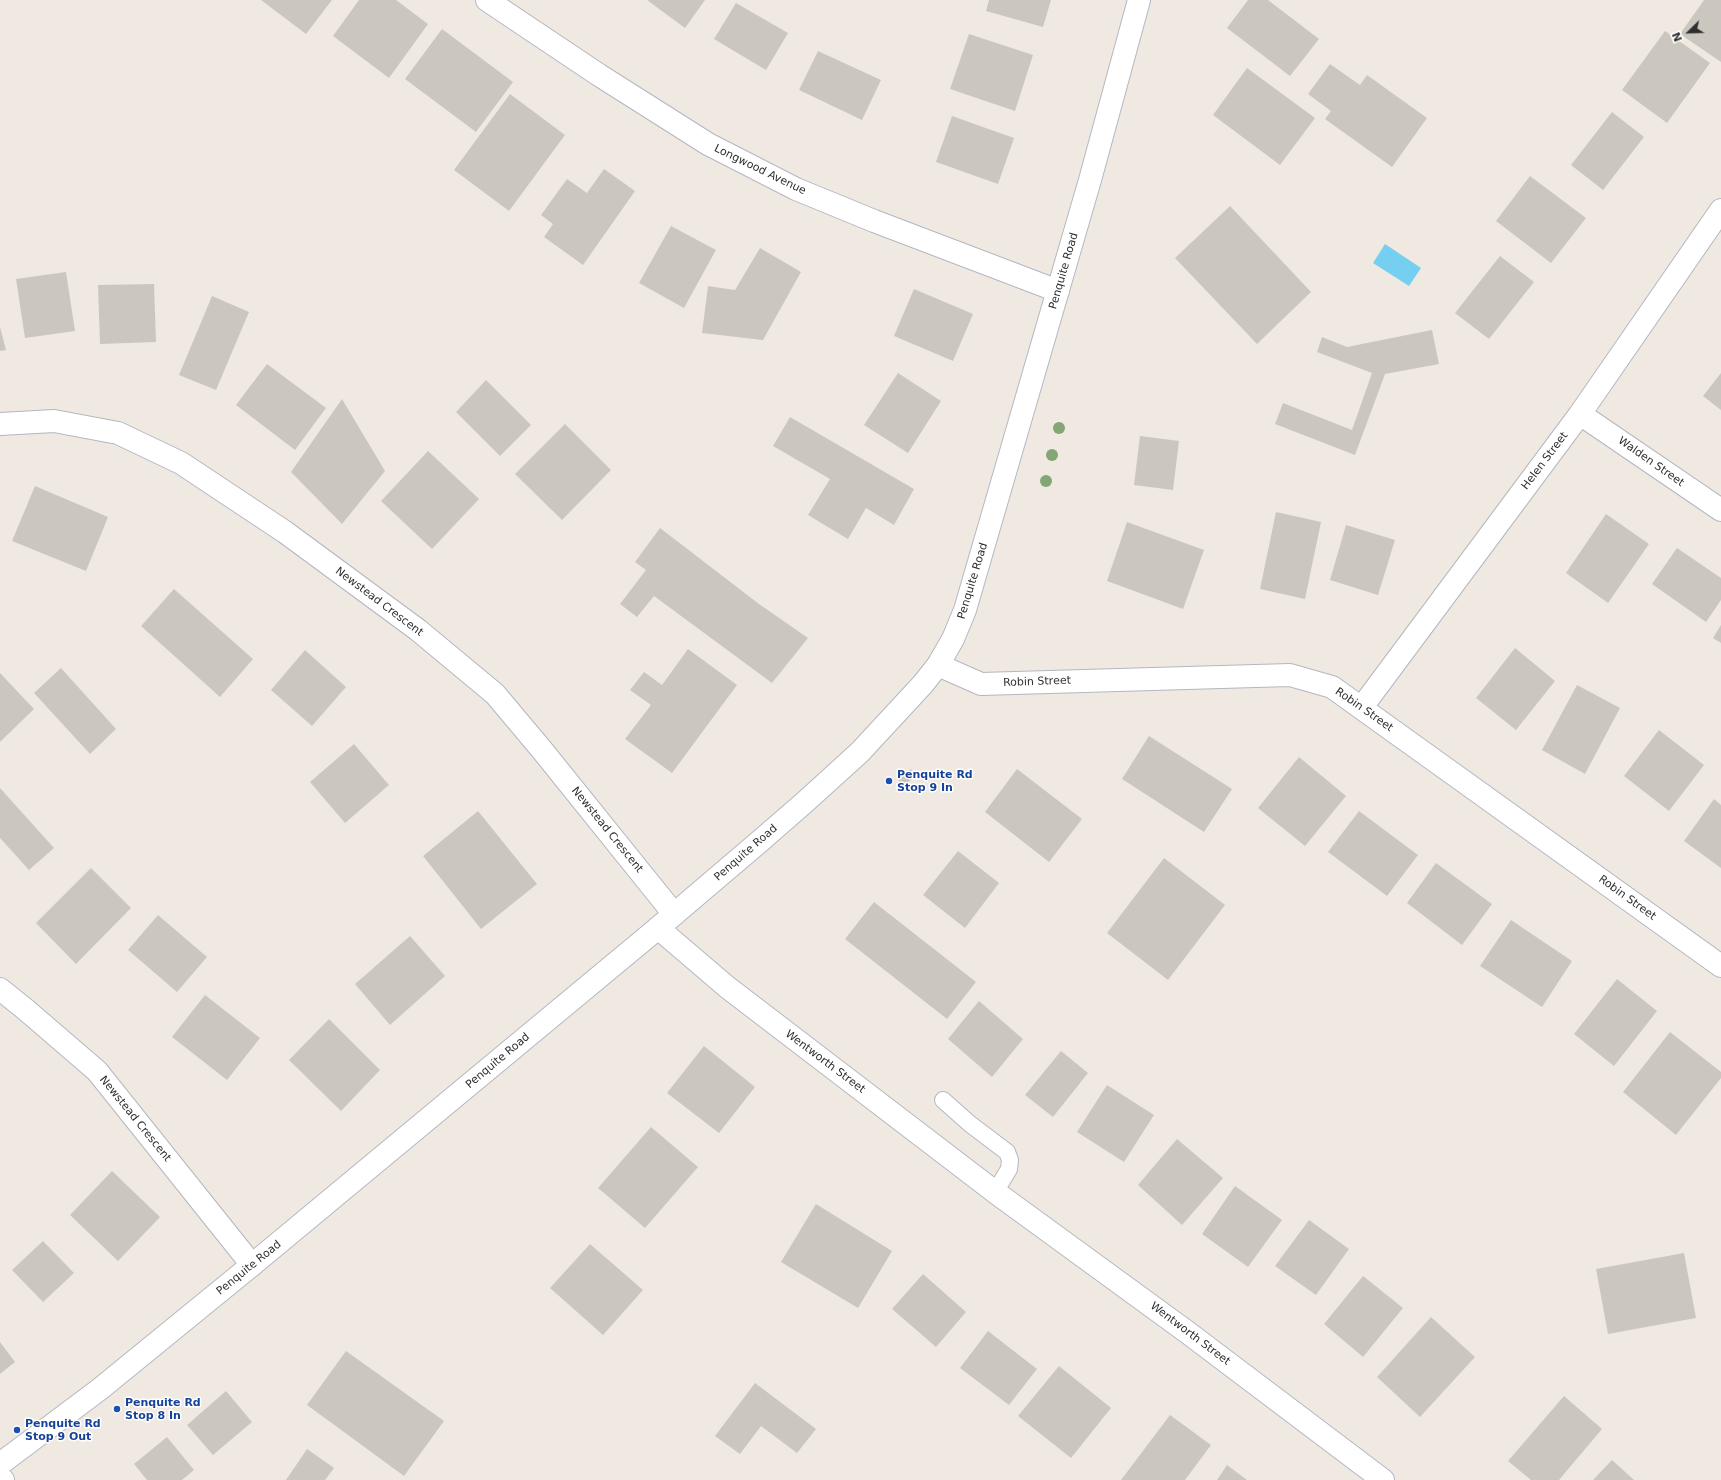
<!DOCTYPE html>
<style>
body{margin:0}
#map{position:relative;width:1721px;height:1480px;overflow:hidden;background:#efe9e1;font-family:"DejaVu Sans",sans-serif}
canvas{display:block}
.north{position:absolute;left:1669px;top:12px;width:40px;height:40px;-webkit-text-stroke:3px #fff;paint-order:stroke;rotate:247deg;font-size:11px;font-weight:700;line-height:16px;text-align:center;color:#2e2e2e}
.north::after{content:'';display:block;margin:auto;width:14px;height:18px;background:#2e2e2e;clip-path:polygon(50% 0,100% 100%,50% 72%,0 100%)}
</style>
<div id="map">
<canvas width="1721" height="1480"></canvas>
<div class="north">N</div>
</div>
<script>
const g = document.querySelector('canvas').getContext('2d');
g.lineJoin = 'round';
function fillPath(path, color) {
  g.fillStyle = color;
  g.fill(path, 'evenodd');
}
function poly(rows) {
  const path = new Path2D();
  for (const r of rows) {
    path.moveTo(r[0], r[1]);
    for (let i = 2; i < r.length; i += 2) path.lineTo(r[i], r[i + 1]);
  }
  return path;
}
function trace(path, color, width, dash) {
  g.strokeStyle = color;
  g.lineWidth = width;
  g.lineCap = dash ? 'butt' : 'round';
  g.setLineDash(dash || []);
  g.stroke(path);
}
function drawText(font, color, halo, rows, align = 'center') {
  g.font = font + ' "DejaVu Sans",sans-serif';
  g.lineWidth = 3;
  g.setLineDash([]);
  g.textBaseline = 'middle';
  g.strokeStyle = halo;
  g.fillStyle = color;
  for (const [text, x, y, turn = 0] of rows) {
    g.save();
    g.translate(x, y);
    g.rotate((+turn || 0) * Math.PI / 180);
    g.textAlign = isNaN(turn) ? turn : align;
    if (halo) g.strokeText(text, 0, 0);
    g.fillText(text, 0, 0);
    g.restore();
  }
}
fillPath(poly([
 [1385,244,1421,268,1409,286,1373,263]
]), '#75cff0');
fillPath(poly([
 [261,0,332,0,306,34],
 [359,0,396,0,428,24,389,78,333,36],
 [647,0,705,0,685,28],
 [989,0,1051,0,1043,27,986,11],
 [1248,0,1268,0,1319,39,1290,76,1227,28],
 [1704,0,1721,0,1721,62,1680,34],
 [736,3,788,33,766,70,714,39],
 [442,29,513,82,476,132,405,79],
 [1665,31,1710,63,1667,123,1622,90],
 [969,34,1033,55,1015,111,950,89],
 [818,51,881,80,862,120,799,90],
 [1330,64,1360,85,1367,75,1427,118,1392,167,1325,119,1331,111,1308,94],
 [1247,68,1315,118,1280,165,1213,115],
 [510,94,565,135,509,211,454,170],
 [1612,112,1644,137,1603,190,1571,165],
 [952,116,1014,138,998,184,936,162],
 [604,169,635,191,583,265,544,237,553,224,541,215,567,179,587,193],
 [1530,176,1586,218,1551,263,1496,221],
 [1230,206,1311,292,1257,344,1175,258],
 [671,226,716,250,684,308,639,283],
 [760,248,801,272,763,340,702,333,708,286,735,290],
 [1500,256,1534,282,1489,339,1455,313],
 [66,272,75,331,25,338,16,279],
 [154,284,156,342,100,344,98,285],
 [914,289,973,314,953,361,894,336],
 [212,296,249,312,216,390,179,375],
 [0,327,6,350,0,351],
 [1432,330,1439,364,1385,374,1355,455,1275,424,1283,403,1352,430,1372,373,1317,352,1322,337,1347,347],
 [267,364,326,408,295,450,236,405],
 [898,373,941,401,908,453,864,425],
 [1721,373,1721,410,1703,396],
 [486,380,531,425,500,456,456,412],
 [342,399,385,471,342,524,291,472],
 [790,417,914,489,894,525,866,508,848,539,808,515,830,479,773,446],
 [565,424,611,470,562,520,515,474],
 [1140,436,1179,441,1173,490,1134,485],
 [428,451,479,499,432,549,381,501],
 [35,486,108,517,86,571,12,541],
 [1276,512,1321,522,1305,599,1260,589],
 [1606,514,1649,544,1608,603,1566,573],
 [1127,522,1204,550,1183,609,1107,581],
 [1346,525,1395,540,1378,595,1330,580],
 [660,528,759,604,808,638,772,683,654,596,637,617,620,604,646,570,635,562],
 [1677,548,1721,578,1721,600,1706,622,1652,584],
 [174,589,253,659,220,697,141,626],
 [1721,625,1721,643,1713,638],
 [1515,648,1555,681,1516,730,1476,698],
 [688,649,737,685,672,773,625,739,651,705,630,690,644,672,662,685],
 [305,650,346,687,312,726,271,690],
 [61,668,116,729,90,754,34,693],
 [0,673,34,709,0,742],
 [1577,685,1620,708,1585,774,1542,750],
 [1659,730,1704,765,1669,811,1624,776],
 [1149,736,1232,789,1204,832,1122,779],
 [354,744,389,785,345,823,310,782],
 [1299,757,1346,796,1305,846,1258,808],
 [911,769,916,775,904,786,898,780],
 [1017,769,1082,819,1049,862,985,812],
 [0,788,54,848,29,870,0,838],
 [1714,799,1721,805,1721,868,1684,841],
 [478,811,537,884,481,929,423,856],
 [1359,811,1418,855,1387,896,1328,852],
 [958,851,999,883,965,928,923,895],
 [1164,858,1225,905,1168,980,1107,933],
 [1436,863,1492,904,1462,945,1407,903],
 [91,868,131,908,76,964,36,923],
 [874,902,976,982,947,1019,845,939],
 [158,915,207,957,177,992,128,950],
 [1511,920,1572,961,1542,1007,1480,966],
 [410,936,445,976,390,1025,355,984],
 [1617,979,1657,1011,1614,1066,1574,1034],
 [205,995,260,1038,227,1080,172,1037],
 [979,1001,1023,1039,992,1077,948,1039],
 [329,1019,380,1070,341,1111,289,1060],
 [1670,1032,1721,1072,1721,1078,1676,1135,1623,1092],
 [704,1046,755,1087,719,1133,667,1093],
 [1061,1051,1088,1073,1053,1117,1025,1095],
 [1107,1085,1154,1115,1124,1162,1077,1132],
 [651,1127,698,1167,645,1228,598,1188],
 [1177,1139,1223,1178,1182,1225,1138,1185],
 [112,1171,160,1217,118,1261,70,1215],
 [1235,1186,1282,1220,1248,1267,1202,1234],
 [816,1204,892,1251,858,1308,781,1262],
 [1309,1220,1349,1249,1316,1295,1275,1266],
 [43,1241,74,1273,43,1302,12,1270],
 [590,1244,643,1290,603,1335,550,1288],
 [1684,1253,1696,1318,1608,1334,1596,1269],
 [923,1274,966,1312,936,1347,892,1309],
 [1363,1276,1403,1308,1363,1357,1324,1324],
 [1431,1317,1475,1357,1420,1417,1377,1377],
 [988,1331,1037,1369,1009,1405,960,1368],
 [0,1342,15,1362,0,1374],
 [346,1351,444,1421,404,1476,307,1405],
 [1059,1366,1111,1408,1071,1458,1018,1416],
 [755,1383,816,1429,797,1453,761,1426,740,1454,715,1436],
 [226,1391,252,1422,213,1455,187,1425],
 [1564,1396,1602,1429,1559,1480,1531,1480,1508,1461],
 [1170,1415,1211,1445,1185,1480,1121,1480],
 [167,1437,194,1470,182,1480,147,1480,134,1464],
 [307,1449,334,1468,325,1480,286,1480],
 [1612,1460,1634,1480,1593,1480],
 [1227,1465,1247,1480,1217,1480]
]), '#cbc7bf');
const lane = poly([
 [943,1100,970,1124,1007,1152,1010,1160,1009,1169,995,1192]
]);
const street = poly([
 [487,0,599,75,708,144,796,189,874,221,1058,291],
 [1580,414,1721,510],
 [0,424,54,421,118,433,181,463,285,532,418,630,495,694,542,750,674,914],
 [938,665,981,684,1290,675,1332,687,1721,966],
 [1362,707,1580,414,1721,210],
 [658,928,727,987,995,1192,1187,1332,1383,1480],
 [0,989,25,1009,97,1071,252,1265],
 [0,1477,3,1480]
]);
const secondary = poly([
 [0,1464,100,1389,252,1265,658,928,759,842,805,802,860,752,923,684,938,665,953,639,965,610,1090,180,1139,0]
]);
trace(lane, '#b4b7c1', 18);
trace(street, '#b4b7c1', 24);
trace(secondary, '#b4b7c1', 24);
trace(lane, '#fff', 16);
trace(street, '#fff', 22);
trace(secondary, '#fff', 22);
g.fillStyle = '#84a574';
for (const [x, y] of [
 [1059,428],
 [1052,455],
 [1046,481]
]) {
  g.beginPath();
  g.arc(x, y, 6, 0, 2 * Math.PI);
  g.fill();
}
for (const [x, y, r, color] of [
 [889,781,4,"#1a4fb4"],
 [117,1409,4,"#1a4fb4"],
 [17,1430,4,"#1a4fb4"]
]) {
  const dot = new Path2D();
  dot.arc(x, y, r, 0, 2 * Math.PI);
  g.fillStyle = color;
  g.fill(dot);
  trace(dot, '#fff', 1.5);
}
drawText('11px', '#2e2e2e', '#fff', [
 ["Longwood Avenue",760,170,26],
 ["Penquite Road",1064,271,-74],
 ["Helen Street",1545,461,-53],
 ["Walden Street",1651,462,35],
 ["Penquite Road",973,581,-73],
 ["Newstead Crescent",379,602,37],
 ["Robin Street",1037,682,-2],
 ["Robin Street",1364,710,35],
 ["Newstead Crescent",607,830,51],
 ["Penquite Road",746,853,-41],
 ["Robin Street",1627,898,36],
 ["Penquite Road",498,1061,-40],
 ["Wentworth Street",825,1062,37],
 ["Newstead Crescent",135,1119,51],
 ["Penquite Road",249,1268,-39],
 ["Wentworth Street",1190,1334,37]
]);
drawText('bold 11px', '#164399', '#fff', [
 ["Penquite Rd",897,775],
 ["Stop 9 In",897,788],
 ["Penquite Rd",125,1403],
 ["Stop 8 In",125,1416],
 ["Penquite Rd",25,1424],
 ["Stop 9 Out",25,1437]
], 'left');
</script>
